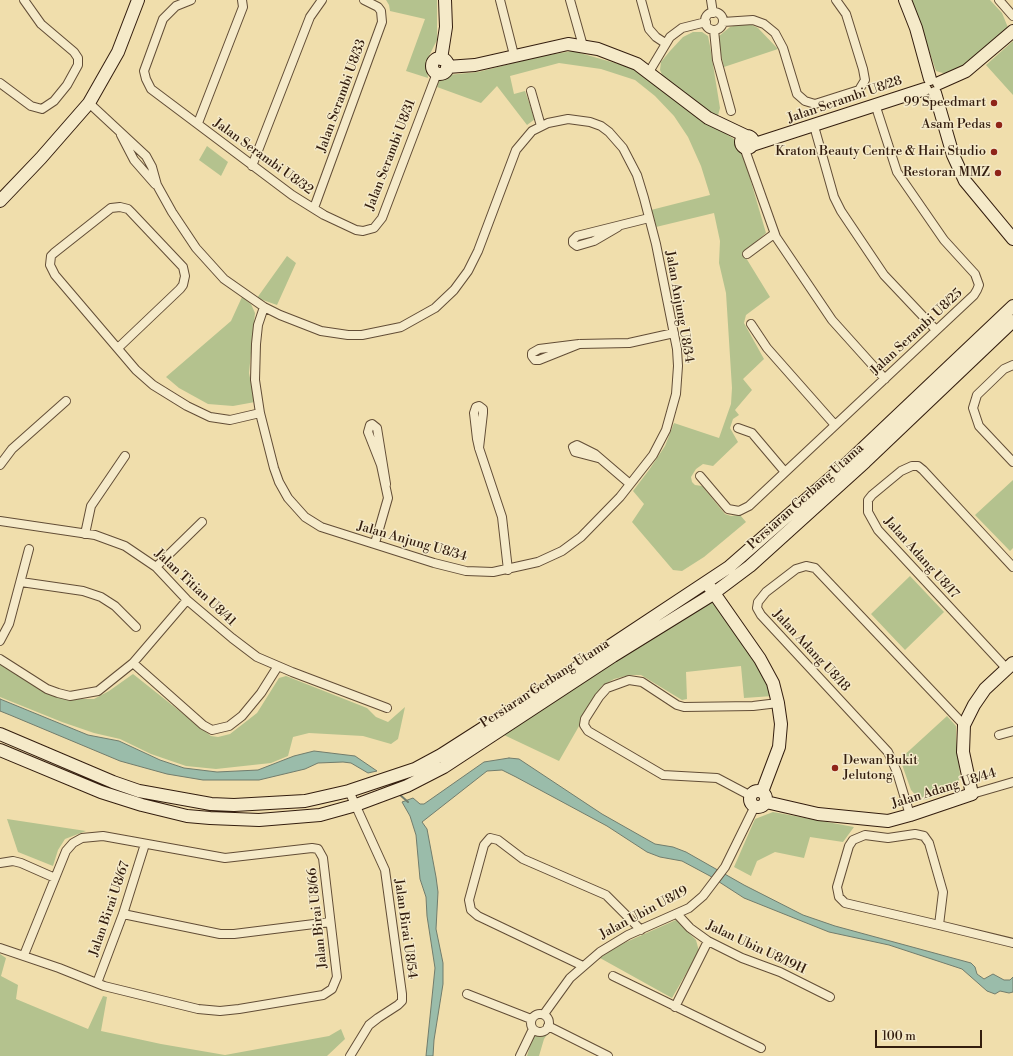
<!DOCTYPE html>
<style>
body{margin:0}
#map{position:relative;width:1013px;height:1056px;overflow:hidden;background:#f0deac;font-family:"Libre Bodoni",serif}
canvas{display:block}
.scale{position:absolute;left:875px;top:1030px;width:107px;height:18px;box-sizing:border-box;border:2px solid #331d0e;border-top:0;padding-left:5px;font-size:12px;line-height:14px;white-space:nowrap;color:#331d0e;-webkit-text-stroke:3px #f5eac9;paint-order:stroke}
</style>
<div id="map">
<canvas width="1013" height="1056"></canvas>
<div class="scale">100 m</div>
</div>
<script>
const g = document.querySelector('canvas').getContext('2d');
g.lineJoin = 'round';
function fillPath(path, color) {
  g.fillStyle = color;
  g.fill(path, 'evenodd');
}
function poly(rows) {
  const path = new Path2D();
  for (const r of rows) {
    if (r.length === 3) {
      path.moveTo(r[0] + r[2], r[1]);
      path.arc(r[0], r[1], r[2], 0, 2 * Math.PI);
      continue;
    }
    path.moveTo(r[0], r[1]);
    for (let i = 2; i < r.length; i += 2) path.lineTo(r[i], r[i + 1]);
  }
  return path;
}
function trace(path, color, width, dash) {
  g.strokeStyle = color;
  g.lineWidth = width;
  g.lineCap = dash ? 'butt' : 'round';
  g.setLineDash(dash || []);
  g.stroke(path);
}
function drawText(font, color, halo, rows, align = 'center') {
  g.font = font + ' "Libre Bodoni",serif';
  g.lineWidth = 3;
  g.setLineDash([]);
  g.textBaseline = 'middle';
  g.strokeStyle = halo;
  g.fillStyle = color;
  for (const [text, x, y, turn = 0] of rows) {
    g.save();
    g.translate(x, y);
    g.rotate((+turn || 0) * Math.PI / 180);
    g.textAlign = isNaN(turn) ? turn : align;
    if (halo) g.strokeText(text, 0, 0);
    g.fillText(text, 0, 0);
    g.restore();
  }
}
fillPath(poly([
 [386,0,437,0,437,40,426,62,428,78,406,71,425,19,390,11,389,5],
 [912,0,990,0,1002,13,1009,30,968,67,946,74,936,71],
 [737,25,752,25,758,28,778,49,724,67,718,43,719,36,730,27],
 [693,32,702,32,708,36,710,46,720,108,717,119,663,77,660,70,661,62,670,51,683,37],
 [1013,41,1013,95,986,65],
 [573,51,636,69,684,106,734,139,742,151,766,233,743,253,770,297,746,315,744,323,764,359,743,379,752,390,735,410,739,415,733,419,730,428,738,442,713,466,703,464,696,469,691,477,692,482,695,485,702,486,725,514,731,516,740,515,746,522,704,557,682,571,673,570,632,522,644,504,633,491,649,470,665,446,674,423,719,438,731,404,732,388,726,293,719,263,720,241,714,213,656,227,651,210,710,195,701,166,688,137,674,116,655,96,635,80,601,69,559,63,510,76,514,94,525,91,535,119,527,125,497,86,481,103,437,87,438,81,448,75,478,72,541,56],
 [207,146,228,162,221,176,199,160],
 [287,256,296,263,277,305,257,298],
 [242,297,251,304,255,313,249,373,255,402,233,406,208,404,179,388,166,377,231,321],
 [1013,480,1013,548,1010,551,975,515],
 [910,576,944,612,905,650,871,614],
 [707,602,717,603,758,660,773,696,744,698,741,666,686,672,687,699,682,700,641,675,630,675,614,679,602,686,559,761,504,735],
 [0,663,69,699,94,699,109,691,133,674,211,736,218,737,230,734,257,713,279,678,286,676,367,708,376,717,388,722,405,707,398,739,391,744,363,736,309,733,293,737,288,756,271,763,216,769,186,766,151,754,120,739,94,733,62,722,0,697],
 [947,716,956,726,956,739,960,774,958,786,955,790,925,800,919,799,911,790,900,759],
 [773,812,854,827,843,842,810,837,804,858,775,852,757,861,751,876,734,867,755,819],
 [7,819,86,831,65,839,58,850,53,866,18,852],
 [676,920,696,940,699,951,672,998,600,958,615,947],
 [0,954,6,958,1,976,18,985,16,999,88,1029,103,996,107,997,101,1031,161,1044,225,1055,329,1036,341,1029,345,1039,327,1056,0,1056],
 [549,1032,544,1039,539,1056,527,1056,533,1036]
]), '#b4c28e');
const water = poly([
 [0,699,88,735,119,741,160,760,184,768,217,772,258,770,294,756,314,751,355,756,377,771,368,773,351,763,343,762,318,763,305,769,259,780,203,780,167,774,120,761,10,715,0,711,0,699],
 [509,758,519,759,602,814,655,844,673,847,686,852,744,885,803,915,835,926,971,963,975,967,977,974,984,979,993,974,1004,980,1010,980,1013,977,1013,992,1009,993,1000,991,995,994,987,991,962,969,889,945,829,932,744,898,710,876,682,861,660,857,647,852,607,826,516,777,502,770,487,771,422,822,427,829,436,877,438,892,436,929,443,963,443,984,434,1040,433,1056,426,1056,435,968,427,916,426,897,420,879,416,835,410,816,402,802,413,798,420,804,424,804,484,762,509,758]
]);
fillPath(water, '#9abcaa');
trace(water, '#717c6c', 1);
trace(poly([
 [399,794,408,802]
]), '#717c6c', 2);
const street = poly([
 [191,0,176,6,163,19,144,71,146,79,151,89,292,195,324,215,356,230,363,231,374,228,382,218,437,73],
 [500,0,514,55],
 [570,0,583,46],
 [641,0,649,29,656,37,665,43],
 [711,0,713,13],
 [999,0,1013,16],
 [714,21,9],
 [723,22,753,20,764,24,775,33,783,48,797,94,805,101,815,104,859,90,865,80,863,69,846,14,836,0],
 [714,30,717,60,731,111],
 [649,72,670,37,682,28,706,22],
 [0,83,31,106,42,109,54,101,67,85,78,65,78,58,74,52,41,24,24,0],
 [531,91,541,126],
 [89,103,146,156,152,167,157,185,172,212,196,248,224,279,264,307,280,315,321,331,348,335,362,335,401,327,435,308,454,290,468,271,478,251,516,150,532,131,548,123,568,119,590,122,601,126,609,132,623,148,637,175,644,198,656,244,677,349,678,366,676,394,666,430,653,455,620,497,581,537,562,551,538,562,493,572,466,571,434,563,321,527,305,517,288,498,279,482,274,468,260,413,255,380,256,344,258,325,264,307],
 [198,123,243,7,242,0],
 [814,126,834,197,841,211,884,275,936,330],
 [121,135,134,160,155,184],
 [744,147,776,237,832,320,885,379],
 [252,166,310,17,322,0],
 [314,208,382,22,381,11,378,7,364,0],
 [618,227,594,241,577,246,573,243,573,240,577,236,649,218],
 [747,254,774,234],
 [751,324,767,348,835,425],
 [579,344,539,360,535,360,532,356,532,353,539,349,579,344,629,343,674,333],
 [118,348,180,289,183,285,185,276,183,267,131,212,128,209,120,207,111,208,54,253,51,256,50,265,55,275,136,370,153,385,187,406,210,417,230,420,260,413],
 [1013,365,1004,369,977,395,973,408,979,426,1013,462],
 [738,428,752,433,785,472],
 [479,448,483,413,483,409,479,406,476,407,474,413,477,439,479,448,502,517,508,570],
 [598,458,575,452,573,447,577,445,595,454,630,484],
 [0,465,12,449,66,401],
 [700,476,728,509,739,511,749,506,974,295,977,290,979,285,975,274,944,240,897,172,875,104],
 [0,521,95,535,125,546,156,567,187,600,232,638,257,657,292,672,387,708],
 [85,534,91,506,125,456],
 [375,543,388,498,381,465,368,432,370,425,372,424,377,428,386,484],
 [156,567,202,522],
 [21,582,83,591,101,597,115,606,136,627],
 [0,641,9,624,29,549],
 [0,659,47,689,58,693,70,696,98,691,133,663,187,600],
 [133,663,203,725,212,730,229,726,242,716,261,693,278,666],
 [1007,669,878,530,868,512,868,500,872,495,901,471,912,466,918,466,923,470,1013,567],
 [999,735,1013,731],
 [349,791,385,870,402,994,402,1001,398,1005,378,1018,369,1025,350,1056],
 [972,794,1013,782],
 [751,796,717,778,663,775,588,731,584,725,585,719,599,697,607,688,629,680,642,682,677,705,684,707,753,706,778,703],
 [910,815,897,772,888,752,761,615,757,608,758,602,766,592,796,569,806,566,815,568,964,725],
 [0,863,13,861,21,863,55,878],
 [123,914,220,934,234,934,330,922],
 [677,914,690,928,708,941,742,958,780,972,830,997],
 [939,925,943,892,929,843,924,836,915,834,888,838,865,835,853,840,849,846,837,887,839,897,845,903,939,925,1013,943],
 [0,948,59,968,104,986,198,1009,220,1011,239,1009,323,995,332,989,337,977,323,858,318,849,312,848,225,858,103,836,82,838,73,843,66,851,24,955],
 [583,966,478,916,471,910,469,900,484,845,490,838,498,840,523,859,606,895,641,930],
 [613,976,761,1048],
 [97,983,123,914,145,844],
 [467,994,531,1019],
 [675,1007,708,941],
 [540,1023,9],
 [544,1014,570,978,600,952,628,935,689,908,703,896,725,867,755,806],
 [548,1026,608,1056],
 [520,1056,533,1029]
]);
const secondary = poly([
 [905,0,916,28,930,79],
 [440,66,8],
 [441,59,446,27,445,0],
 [447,67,475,65,568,44,598,49,637,64,708,118,746,136],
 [939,83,966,71,1013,31],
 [935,93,953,155,965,181,1013,239],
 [747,142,6],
 [752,145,925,89],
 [0,201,41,158,89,103,118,52,138,0],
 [709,586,760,659,773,683,778,703,781,724,779,747,762,792],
 [0,734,113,782,139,791,211,804,234,805,305,801,349,791,415,769,441,755,566,675,729,567,841,469,1013,306],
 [0,750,101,792,142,805,187,816,210,818,259,820,320,815,356,805,407,786,444,767,613,656,710,596,750,566,865,462,1013,321],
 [758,799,8],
 [766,802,818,814,888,821,910,815,972,794,963,752,964,725,974,705,985,689,1013,663]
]);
trace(street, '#624d36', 10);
trace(secondary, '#331d0e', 14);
trace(street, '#f5eac9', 8);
trace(secondary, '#f5eac9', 12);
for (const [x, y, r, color] of [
 [994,103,4,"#8f2418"],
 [999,125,4,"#8f2418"],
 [994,152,4,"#8f2418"],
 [998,173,4,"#8f2418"],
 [835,768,4,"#8f2418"]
]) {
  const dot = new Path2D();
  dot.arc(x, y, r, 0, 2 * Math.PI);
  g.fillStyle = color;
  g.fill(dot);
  trace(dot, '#f5eac9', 1.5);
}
drawText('13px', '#331d0e', '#f5eac9', [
 ["Jalan Serambi U8/33",342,96,-70],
 ["Jalan Serambi U8/28",845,100,-19],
 ["Jalan Serambi U8/31",391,155,-69],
 ["Jalan Serambi U8/32",263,157,36],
 ["Jalan Anjung U8/34",679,307,80],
 ["Jalan Serambi U8/25",917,332,-43],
 ["Persiaran Gerbang Utama",806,497,-42],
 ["Jalan Anjung U8/34",412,542,16],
 ["Jalan Adang U8/17",921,558,48],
 ["Jalan Titian U8/41",195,588,43],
 ["Jalan Adang U8/18",811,651,47],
 ["Persiaran Gerbang Utama",545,684,-33],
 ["Jalan Adang U8/44",944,789,-17],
 ["Jalan Birai U8/67",110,909,-71],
 ["Jalan Ubin U8/19",644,913,-28],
 ["Jalan Birai U8/66",318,918,-96],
 ["Jalan Birai U8/54",405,929,82],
 ["Jalan Ubin U8/19H",756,948,25]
]);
drawText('13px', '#331d0e', '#f5eac9', [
 ["99 Speedmart",986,103],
 ["Asam Pedas",991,125],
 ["Kraton Beauty Centre & Hair Studio",986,152],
 ["Restoran MMZ",990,173],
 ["Dewan Bukit",843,761,"left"],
 ["Jelutong",843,776,"left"]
], 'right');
</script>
